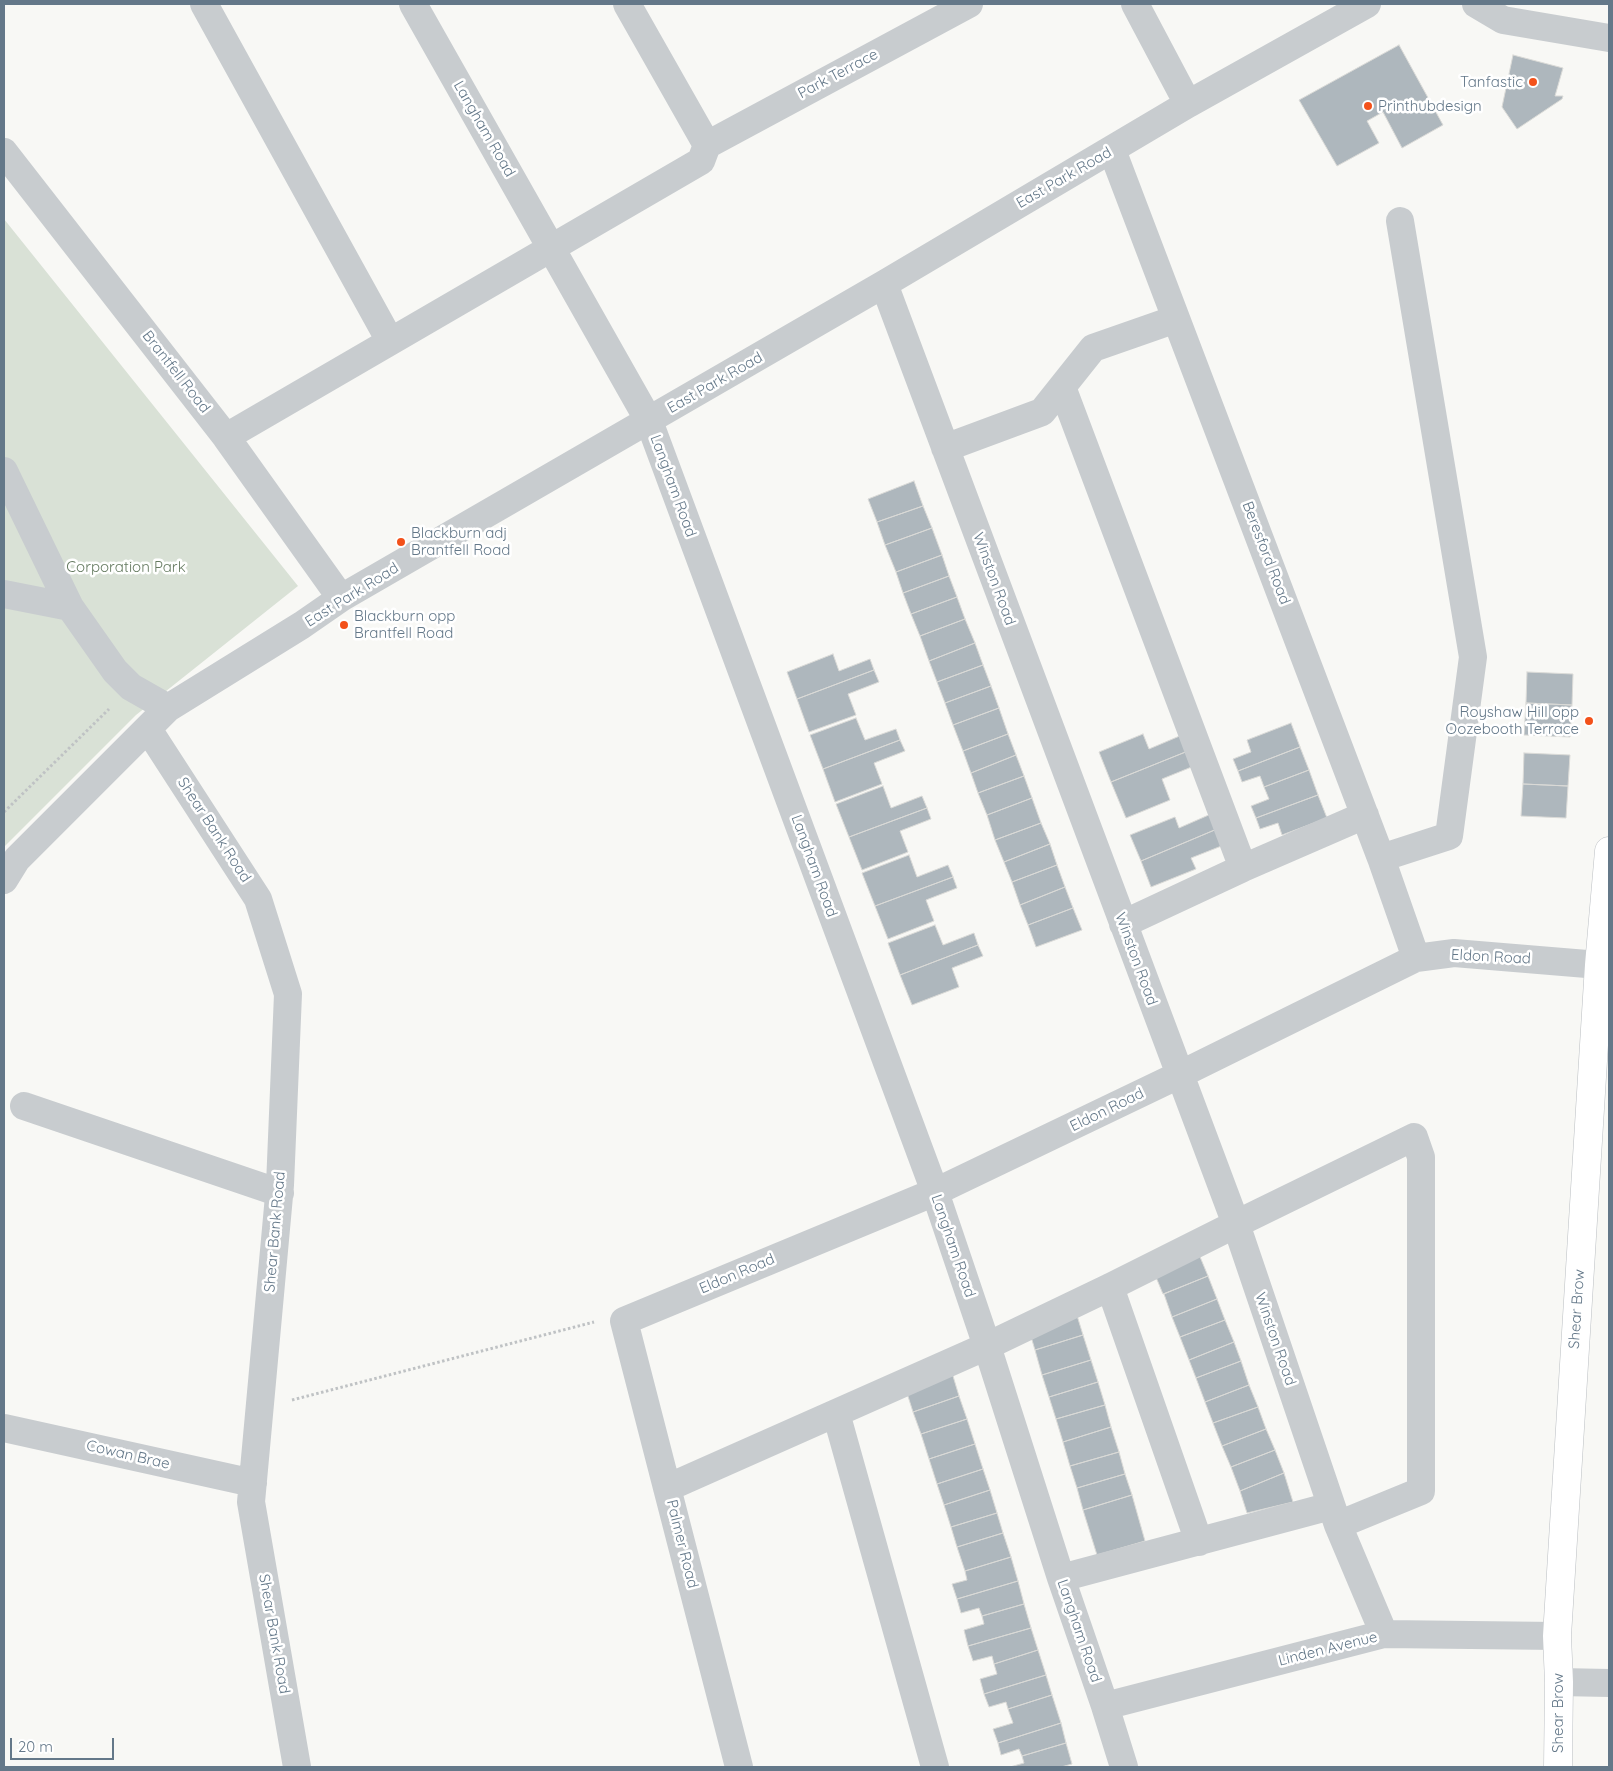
<!DOCTYPE html>
<style>
body{margin:0}
#map{position:relative;width:1613px;height:1771px;overflow:hidden;background:#f8f8f5;font-family:Quicksand,sans-serif}
canvas{display:block}
.frame{position:absolute;inset:0;border:5px solid #647889;pointer-events:none}
.scale{position:absolute;left:10px;top:1738px;width:104px;height:22px;box-sizing:border-box;border:2px solid #647889;border-top:0;padding-left:6px;font-size:15px;line-height:18px;white-space:nowrap;color:#647889;-webkit-text-stroke:4px #fff;paint-order:stroke}
</style>
<div id="map">
<canvas width="1613" height="1771"></canvas>
<div class="frame"></div>
<div class="scale">20 m</div>
</div>
<script>
const g = document.querySelector('canvas').getContext('2d');
g.lineJoin = 'round';
function fillPath(path, color) {
  g.fillStyle = color;
  g.fill(path, 'evenodd');
}
function poly(rows) {
  const path = new Path2D();
  for (const r of rows) {
    path.moveTo(r[0], r[1]);
    for (let i = 2; i < r.length; i += 2) path.lineTo(r[i], r[i + 1]);
  }
  return path;
}
function trace(path, color, width, dash) {
  g.strokeStyle = color;
  g.lineWidth = width;
  g.lineCap = dash ? 'butt' : 'round';
  g.setLineDash(dash || []);
  g.stroke(path);
}
function drawText(font, color, halo, rows, align = 'center') {
  g.font = font + ' Quicksand,sans-serif';
  g.lineWidth = 5;
  g.setLineDash([]);
  g.textBaseline = 'middle';
  g.strokeStyle = halo;
  g.fillStyle = color;
  for (const [text, x, y, turn = 0] of rows) {
    g.save();
    g.translate(x, y);
    g.rotate((+turn || 0) * Math.PI / 180);
    g.textAlign = isNaN(turn) ? turn : align;
    if (halo) g.strokeText(text, 0, 0);
    g.fillText(text, 0, 0);
    g.restore();
  }
}
fillPath(poly([
 [4,219,298,586,136,715,4,847]
]), '#d9e1d6');
const building = poly([
 [1399,45,1443,125,1402,148,1383,112,1367,121,1379,143,1337,166,1299,100,1399,45],
 [1513,55,1563,68,1555,96,1563,96,1562,99,1517,129,1502,107,1513,55],
 [914,481,923,506,877,522,868,499,914,481],
 [923,506,932,528,885,545,877,522,923,506],
 [932,528,942,555,896,572,885,545,932,528],
 [942,555,949,576,903,593,896,572,942,555],
 [949,576,957,597,911,614,903,593,949,576],
 [957,597,965,619,920,636,911,614,957,597],
 [965,619,975,643,929,661,920,636,965,619],
 [975,643,983,665,937,682,929,661,975,643],
 [833,654,839,671,870,659,874,670,797,699,787,672,833,654],
 [983,665,991,686,945,703,937,682,983,665],
 [874,670,879,682,848,694,856,715,809,732,797,699,874,670],
 [1527,672,1573,674,1572,705,1526,703,1527,672],
 [991,686,999,708,953,725,945,703,991,686],
 [1526,703,1572,705,1570,737,1524,735,1526,703],
 [999,708,1008,734,963,751,953,725,999,708],
 [856,718,865,740,896,729,900,740,823,769,810,735,856,718],
 [1291,723,1300,747,1238,771,1233,759,1251,752,1247,740,1291,723],
 [1008,734,1016,755,971,773,963,751,1008,734],
 [1143,734,1149,749,1182,735,1188,751,1111,782,1099,752,1143,734],
 [900,740,905,751,874,763,882,784,835,802,823,769,900,740],
 [1300,747,1309,770,1264,787,1260,776,1242,782,1238,771,1300,747],
 [1188,751,1194,766,1162,779,1170,800,1126,818,1111,782,1188,751],
 [1524,753,1570,755,1568,786,1523,784,1524,753],
 [1016,755,1024,776,978,793,971,773,1016,755],
 [1309,770,1318,795,1256,818,1251,806,1269,799,1264,787,1309,770],
 [1024,776,1032,798,987,815,978,793,1024,776],
 [1523,784,1568,786,1566,818,1521,816,1523,784],
 [883,786,891,808,922,796,927,808,849,837,836,804,883,786],
 [1318,795,1327,818,1282,835,1278,823,1260,829,1256,818,1318,795],
 [1032,798,1041,823,995,840,987,815,1032,798],
 [927,808,931,819,900,831,908,852,862,870,849,837,927,808],
 [1211,814,1217,829,1141,861,1130,835,1175,817,1179,828,1211,814],
 [1041,823,1050,844,1004,862,995,840,1041,823],
 [1217,829,1224,845,1191,858,1196,869,1151,887,1141,861,1217,829],
 [1050,844,1057,865,1012,882,1004,862,1050,844],
 [909,855,917,877,948,865,953,877,875,906,862,873,909,855],
 [1057,865,1065,887,1020,905,1012,882,1057,865],
 [953,877,957,888,926,900,934,921,888,939,875,906,953,877],
 [1065,887,1073,908,1028,925,1020,905,1065,887],
 [1073,908,1082,930,1036,947,1028,925,1073,908],
 [935,925,943,945,974,933,978,945,900,975,888,943,935,925],
 [978,945,983,956,952,968,959,987,912,1005,900,975,978,945],
 [1198,1252,1208,1276,1163,1294,1153,1270,1198,1252],
 [1208,1276,1217,1299,1172,1317,1164,1294,1208,1276],
 [1217,1299,1225,1320,1180,1337,1172,1317,1217,1299],
 [1075,1309,1083,1335,1035,1350,1029,1330,1075,1309],
 [1225,1320,1234,1342,1189,1360,1180,1337,1225,1320],
 [1083,1335,1091,1360,1042,1375,1035,1350,1083,1335],
 [1234,1342,1241,1361,1196,1378,1189,1360,1234,1342],
 [1091,1360,1098,1382,1049,1397,1042,1375,1091,1360],
 [1241,1361,1249,1385,1205,1402,1196,1378,1241,1361],
 [950,1366,959,1396,913,1412,906,1390,950,1366],
 [1098,1382,1105,1405,1056,1419,1049,1397,1098,1382],
 [1249,1385,1258,1407,1213,1423,1205,1402,1249,1385],
 [959,1396,967,1419,921,1434,913,1412,959,1396],
 [1105,1405,1111,1427,1063,1442,1056,1419,1105,1405],
 [1258,1407,1266,1429,1222,1446,1213,1423,1258,1407],
 [967,1419,975,1444,929,1459,921,1434,967,1419],
 [1111,1427,1119,1452,1070,1466,1063,1442,1111,1427],
 [1266,1429,1275,1450,1231,1467,1222,1446,1266,1429],
 [975,1444,983,1469,937,1484,929,1459,975,1444],
 [1275,1450,1284,1473,1240,1491,1231,1467,1275,1450],
 [1119,1452,1125,1474,1077,1488,1070,1466,1119,1452],
 [983,1469,990,1490,944,1505,937,1484,983,1469],
 [1284,1473,1293,1502,1247,1513,1240,1491,1284,1473],
 [1125,1474,1132,1495,1083,1510,1077,1488,1125,1474],
 [990,1490,997,1513,951,1527,944,1505,990,1490],
 [1132,1495,1145,1541,1097,1555,1083,1510,1132,1495],
 [997,1513,1003,1533,957,1547,951,1527,997,1513],
 [1003,1533,1011,1557,965,1571,957,1547,1003,1533],
 [1011,1557,1018,1581,957,1599,952,1584,967,1580,965,1571,1011,1557],
 [1018,1581,1024,1604,982,1616,979,1608,961,1613,957,1599,1018,1581],
 [1024,1604,1031,1628,968,1646,964,1630,984,1624,982,1616,1024,1604],
 [1031,1628,1038,1650,994,1664,992,1656,973,1661,968,1646,1031,1628],
 [1038,1650,1046,1675,984,1694,980,1679,997,1674,994,1664,1038,1650],
 [1046,1675,1052,1695,1008,1709,1006,1702,989,1707,984,1694,1046,1675],
 [1052,1695,1061,1723,998,1743,993,1729,1013,1723,1008,1709,1052,1695],
 [1061,1723,1066,1743,1022,1756,1019,1749,1001,1755,998,1743,1061,1723],
 [1066,1743,1072,1764,1061,1767,1010,1767,1024,1763,1022,1756,1066,1743]
]);
fillPath(building, '#aeb7bd');
trace(building, '#dadad7', 1);
const major = poly([
 [1558,1767,1559,1682,1557,1636,1599,965,1609,851]
]);
trace(major, '#bbbfc3', 29);
trace(poly([
 [4,812,109,709],
 [292,1400,594,1322]
]), '#bfc2c4', 3, [2.5, 2.5]);
trace(poly([
 [204,4,390,341],
 [413,4,649,421,935,1192,987,1346,1061,1578,1105,1706,1124,1767],
 [1135,4,1188,104],
 [1476,4,1503,20,1609,38],
 [707,145,969,4],
 [1112,150,1381,858,1416,958],
 [4,152,226,437,341,598],
 [884,284,1236,1224,1338,1525,1384,1634],
 [1062,387,1243,868],
 [226,437,701,161,707,145,627,4],
 [945,448,1042,412,1093,348,1176,319],
 [4,471,70,607],
 [4,594,70,607,115,671,131,687,168,708],
 [148,729,258,899,288,994,280,1185,251,1502,297,1767],
 [1381,858,1449,836,1473,657,1400,221],
 [4,880,17,859,168,708,302,625,341,598,884,284,1188,104,1367,4],
 [1123,924,1243,868,1365,815],
 [24,1106,280,1193],
 [1110,1287,1199,1542],
 [836,1413,935,1767],
 [4,1428,253,1483],
 [667,1488,987,1346,1110,1287,1236,1224,1414,1137,1421,1157,1421,1491,1338,1525],
 [1061,1578,1331,1506],
 [1559,1682,1609,1683],
 [1105,1706,1384,1634,1557,1636],
 [739,1767,624,1321,935,1192,1179,1075,1416,958,1454,953,1599,965]
]), '#c8cccf', 28);
trace(major, '#fff', 28);
for (const [x, y, r, color] of [
 [1533,82,5,"#f3511a"],
 [1368,106,5,"#f3511a"],
 [401,542,5,"#f3511a"],
 [344,625,5,"#f3511a"],
 [1589,721,5,"#f3511a"]
]) {
  const dot = new Path2D();
  dot.arc(x, y, r, 0, 2 * Math.PI);
  g.fillStyle = color;
  g.fill(dot);
  trace(dot, '#fff', 2);
}
drawText('15px', '#647889', '#fff', [
 ["Park Terrace",838,74,-28],
 ["Langham Road",484,129,60],
 ["East Park Road",1064,178,-30],
 ["Brantfell Road",176,372,52],
 ["East Park Road",715,383,-30],
 ["Langham Road",673,486,70],
 ["Beresford Road",1266,553,69],
 ["Winston Road",994,579,70],
 ["East Park Road",352,595,-32],
 ["Shear Bank Road",214,830,57],
 ["Langham Road",814,866,70],
 ["Eldon Road",1491,957,3],
 ["Winston Road",1136,959,70],
 ["Eldon Road",1107,1110,-26],
 ["Shear Bank Road",275,1232,-85],
 ["Langham Road",953,1246,71],
 ["Eldon Road",737,1274,-23],
 ["Shear Brow",1577,1309,-86],
 ["Winston Road",1275,1339,71],
 ["Cowan Brae",128,1455,13],
 ["Palmer Road",682,1544,76],
 ["Langham Road",1079,1631,71],
 ["Shear Bank Road",274,1634,80],
 ["Linden Avenue",1328,1649,-14],
 ["Shear Brow",1558,1713,-90]
]);
drawText('15px', '#647889', '#fff', [
 ["Tanfastic",1523,82,"right"],
 ["Printhubdesign",1378,106],
 ["Blackburn adj",411,533],
 ["Brantfell Road",411,550],
 ["Blackburn opp",354,616],
 ["Brantfell Road",354,633],
 ["Royshaw Hill opp",1579,712,"right"],
 ["Oozebooth Terrace",1579,729,"right"]
], 'left');
drawText('15px', '#657a60', '#fff', [
 ["Corporation Park",126,567]
]);
</script>
